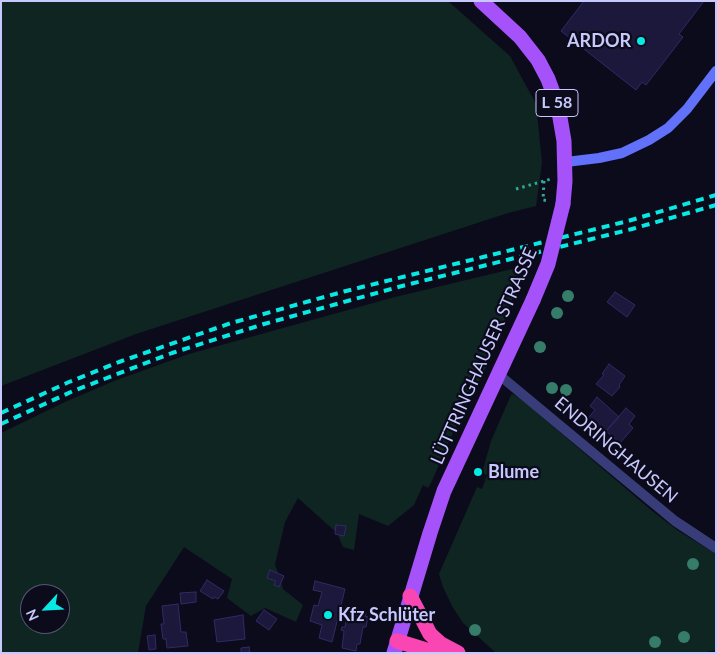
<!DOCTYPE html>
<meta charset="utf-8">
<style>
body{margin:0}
#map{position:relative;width:717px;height:654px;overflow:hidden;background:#0c0b1b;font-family:Lato,sans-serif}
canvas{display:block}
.frame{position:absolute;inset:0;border:2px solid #c7c8fd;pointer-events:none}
.north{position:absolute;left:20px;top:584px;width:50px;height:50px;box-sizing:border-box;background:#0c0b1b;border:1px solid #575775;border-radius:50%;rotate:245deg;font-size:14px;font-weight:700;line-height:20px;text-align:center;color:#c7c8fd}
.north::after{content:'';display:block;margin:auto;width:18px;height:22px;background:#07e9e3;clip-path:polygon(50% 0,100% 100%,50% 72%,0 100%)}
</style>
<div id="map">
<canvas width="717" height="654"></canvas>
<div class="frame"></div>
<div class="north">N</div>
</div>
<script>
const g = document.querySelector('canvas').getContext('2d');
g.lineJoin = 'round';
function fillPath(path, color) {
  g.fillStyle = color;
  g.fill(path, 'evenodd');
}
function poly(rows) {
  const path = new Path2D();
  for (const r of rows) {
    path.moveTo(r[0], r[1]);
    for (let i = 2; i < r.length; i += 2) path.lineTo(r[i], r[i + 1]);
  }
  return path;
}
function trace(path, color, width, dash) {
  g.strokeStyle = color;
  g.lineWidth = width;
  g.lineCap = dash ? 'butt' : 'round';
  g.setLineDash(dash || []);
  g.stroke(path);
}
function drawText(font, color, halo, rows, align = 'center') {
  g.font = font + ' Lato,sans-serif';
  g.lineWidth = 4.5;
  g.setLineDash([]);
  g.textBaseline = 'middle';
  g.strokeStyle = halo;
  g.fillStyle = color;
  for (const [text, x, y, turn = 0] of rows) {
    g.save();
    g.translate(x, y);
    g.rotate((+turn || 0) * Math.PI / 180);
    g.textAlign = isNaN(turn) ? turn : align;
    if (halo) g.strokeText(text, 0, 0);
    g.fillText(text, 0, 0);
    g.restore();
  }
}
fillPath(poly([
 [1,1,448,1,510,56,536,104,542,163,536,206,508,213,136,334,1,386],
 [525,266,488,363,451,437,431,483,428,488,423,485,414,505,388,526,359,514,354,550,343,547,337,533,298,498,285,522,275,564,283,589,303,605,296,622,265,608,251,616,227,598,232,579,184,547,146,606,138,653,1,653,1,433,65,402,114,381,189,354,395,297],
 [30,594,60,594,60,624,30,624],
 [513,394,522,400,651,510,677,530,716,554,716,650,701,653,496,653,463,623,452,606,443,587,439,574,477,487,482,489,487,475,482,473,491,441,511,395]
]), '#0f2521');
const building = poly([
 [584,1,704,1,679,34,683,37,646,85,642,82,636,90,561,31,584,1],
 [615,292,635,305,627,317,607,302,615,292],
 [609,364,625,376,619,385,620,387,612,396,596,384,604,375,602,374,609,364],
 [597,397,619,417,598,440,582,425,595,410,590,406,597,397],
 [626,408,635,416,629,424,633,428,620,443,606,431,626,408],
 [336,525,346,526,344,536,335,534,336,525],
 [270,570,284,576,279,587,274,585,276,581,267,578,270,570],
 [207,580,224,591,218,599,214,597,213,599,200,591,207,580],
 [315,581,345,589,332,642,319,638,322,625,310,621,314,605,318,606,322,592,313,590,315,581],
 [196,592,196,602,181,604,180,593,196,592],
 [178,604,181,632,186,632,188,646,167,648,166,639,163,639,161,624,164,624,162,606,178,604],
 [348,609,366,612,365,616,368,617,366,627,363,627,360,644,357,644,356,651,342,648,344,631,341,630,342,627,345,627,348,609],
 [264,610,277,619,269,630,256,621,264,610],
 [243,615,245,639,217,642,214,620,243,615],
 [155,635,156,649,149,650,147,636,155,635],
 [249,647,250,652,241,653,241,648,249,647]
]);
fillPath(building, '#1b183b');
trace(building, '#2f2b67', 1);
trace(poly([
 [544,181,543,200,549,201],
 [516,189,551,179]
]), '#30a892', 3, [2.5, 4]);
trace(poly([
 [498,374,675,521,716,548]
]), '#383d79', 10);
trace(poly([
 [566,162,599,158,622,153,649,140,668,128,687,109,716,71]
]), '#6171fa', 10);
trace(poly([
 [481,1,520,37,538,60,548,79,558,106,564,141,565,181,563,204],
 [394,653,430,533,444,491,533,300]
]), '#a652fa', 15);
trace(poly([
 [410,596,430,634,441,644,458,653],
 [397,641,436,653]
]), '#f946b3', 15);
trace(poly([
 [1,413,69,382,119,362,231,323,346,291,628,221,716,195],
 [1,424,73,391,172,353,264,324,402,286,632,229,716,205]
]), '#07e9e3', 4, [8, 6]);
trace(poly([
 [533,300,548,264,563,204]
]), '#a652fa', 15);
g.fillStyle = '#357c69';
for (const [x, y] of [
 [568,296],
 [557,313],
 [540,347],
 [552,388],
 [566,390],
 [693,564],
 [475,630],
 [684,637],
 [655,642]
]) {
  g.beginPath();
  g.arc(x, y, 6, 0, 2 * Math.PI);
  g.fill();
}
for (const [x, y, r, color] of [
 [641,41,5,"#07e9e3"],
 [478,472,5,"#07e9e3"],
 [328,615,5,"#07e9e3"]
]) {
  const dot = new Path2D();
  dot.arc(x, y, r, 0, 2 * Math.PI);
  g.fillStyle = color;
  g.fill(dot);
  trace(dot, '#0c0b1b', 2);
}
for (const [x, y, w] of [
 [557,103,42]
]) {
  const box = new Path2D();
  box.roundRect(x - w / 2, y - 13.5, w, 27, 4);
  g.fillStyle = '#0c0b1b';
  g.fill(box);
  trace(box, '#c7c8fd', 1);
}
drawText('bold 16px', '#c7c8fd', null, [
 ["L 58",557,103]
]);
drawText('bold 18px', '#c7c8fd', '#0c0b1b', [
 ["ARDOR",631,41,"right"],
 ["Blume",488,472],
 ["Kfz Schlüter",338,615]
], 'left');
drawText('18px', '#c7c8fd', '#0c0b1b', [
 ["LÜTTRINGHAUSER STRASSE",484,356,-66],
 ["ENDRINGHAUSEN",616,450,40]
]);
</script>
